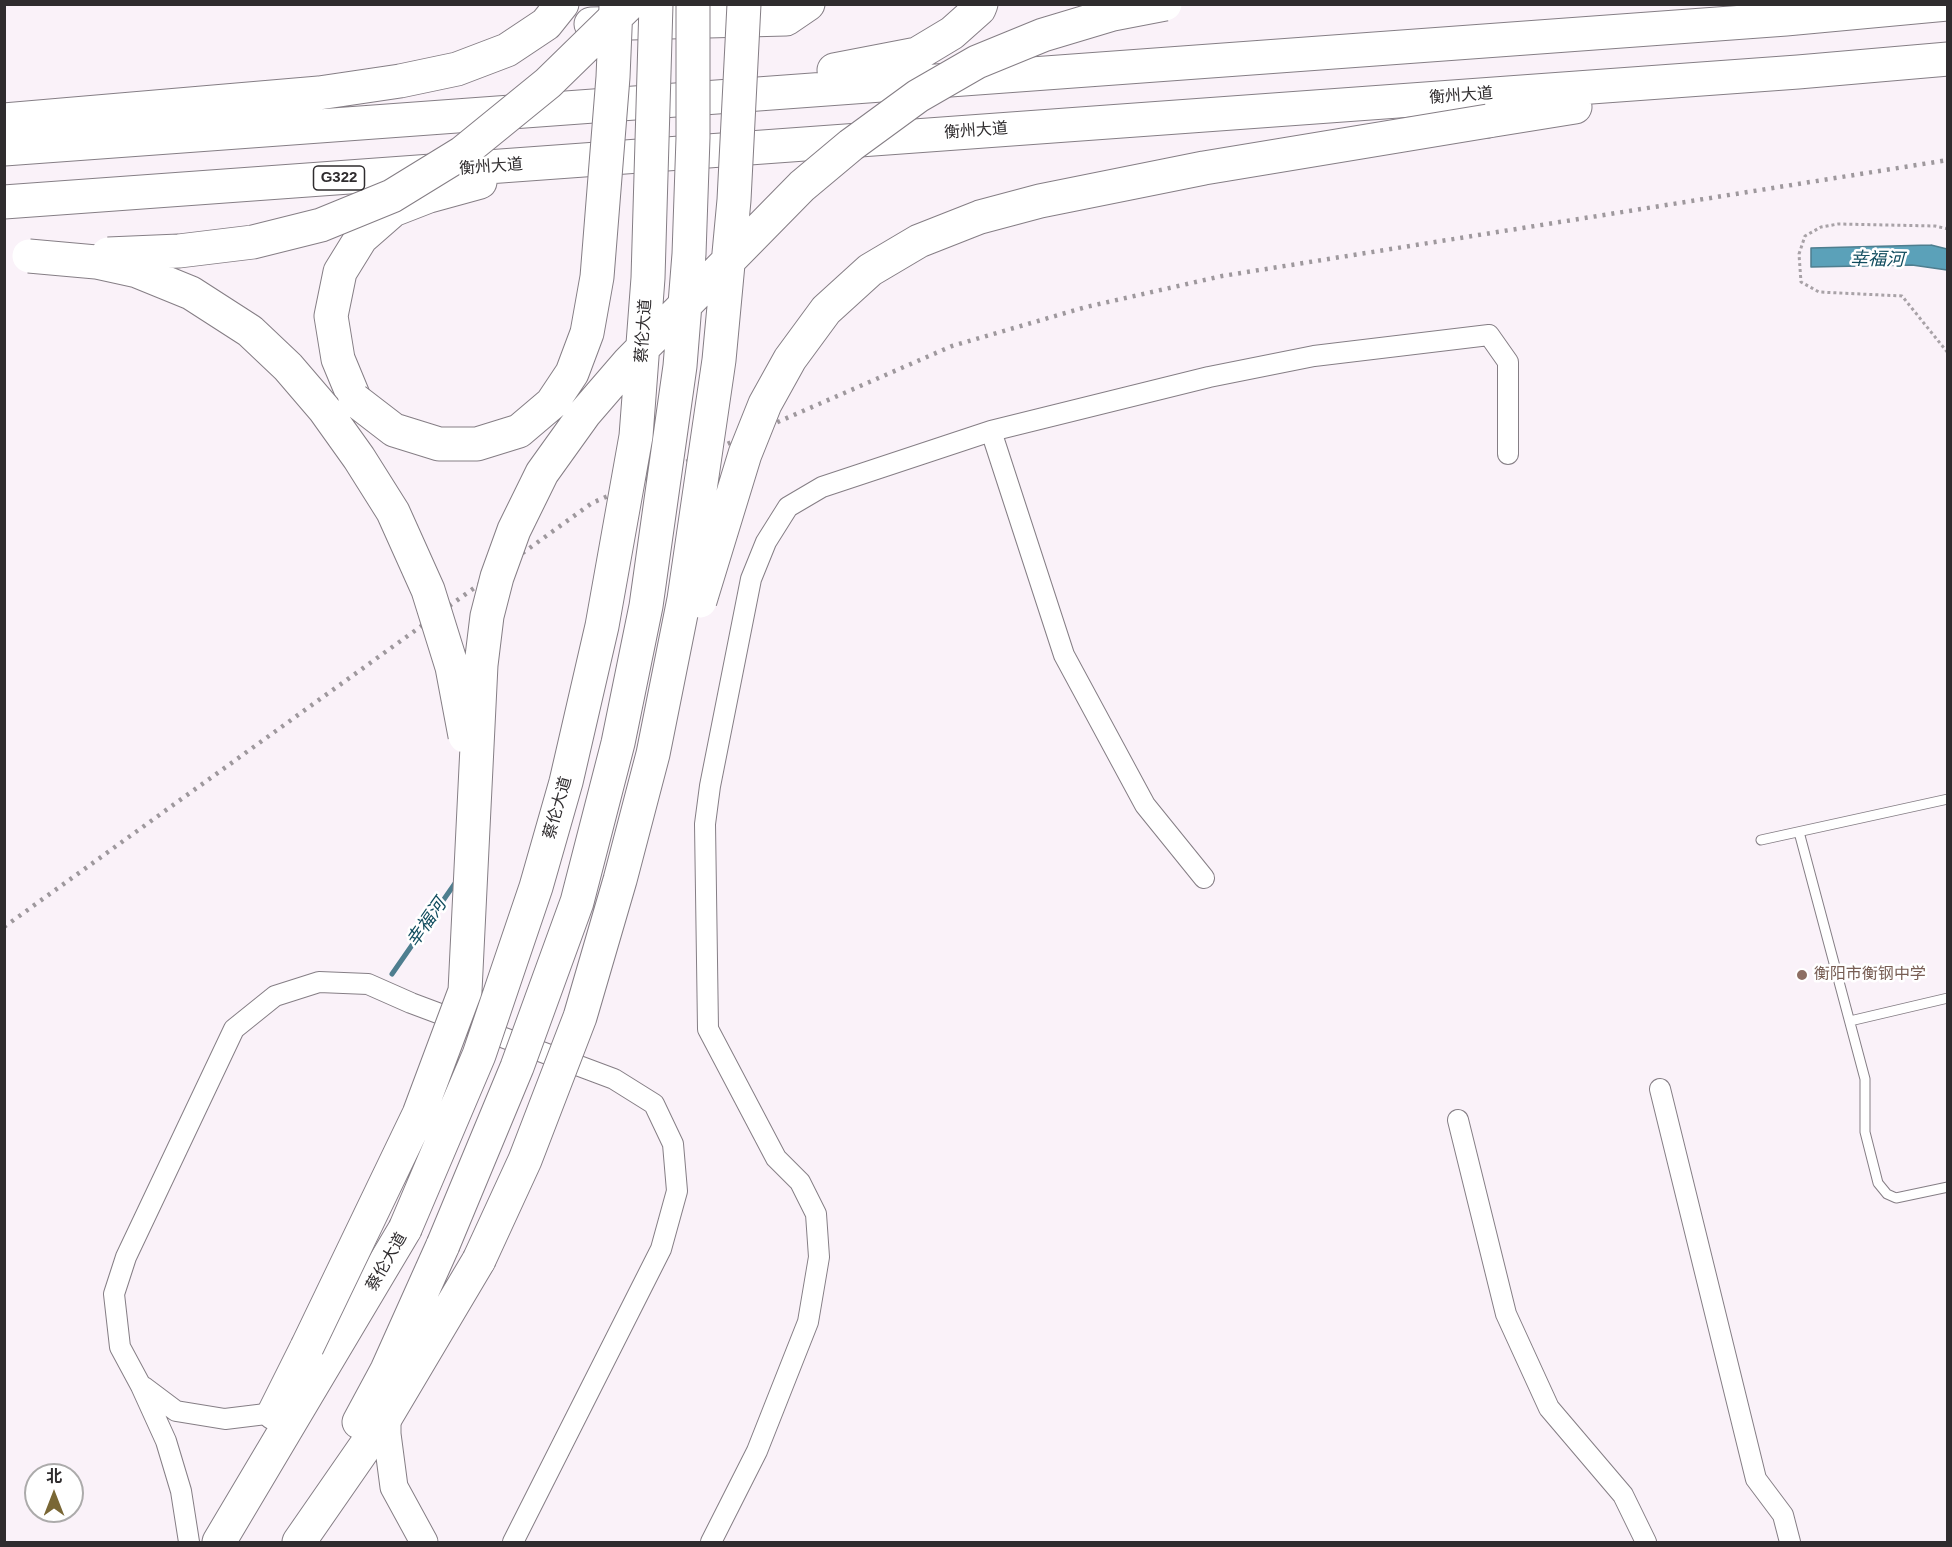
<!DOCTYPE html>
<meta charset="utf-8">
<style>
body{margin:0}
#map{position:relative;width:1952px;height:1547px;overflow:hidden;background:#faf2f9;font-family:Helvetica,"Noto Sans SC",sans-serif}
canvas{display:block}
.frame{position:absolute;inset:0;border:6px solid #2f2c2e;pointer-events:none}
.north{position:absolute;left:24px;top:1463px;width:60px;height:60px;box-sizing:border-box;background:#fff;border:2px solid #acabab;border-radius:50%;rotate:0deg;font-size:16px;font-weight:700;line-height:24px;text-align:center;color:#2f2c2e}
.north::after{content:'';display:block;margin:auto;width:21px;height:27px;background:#796735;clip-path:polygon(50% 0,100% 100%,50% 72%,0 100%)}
</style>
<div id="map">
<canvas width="1952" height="1547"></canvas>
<div class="frame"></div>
<div class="north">北</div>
</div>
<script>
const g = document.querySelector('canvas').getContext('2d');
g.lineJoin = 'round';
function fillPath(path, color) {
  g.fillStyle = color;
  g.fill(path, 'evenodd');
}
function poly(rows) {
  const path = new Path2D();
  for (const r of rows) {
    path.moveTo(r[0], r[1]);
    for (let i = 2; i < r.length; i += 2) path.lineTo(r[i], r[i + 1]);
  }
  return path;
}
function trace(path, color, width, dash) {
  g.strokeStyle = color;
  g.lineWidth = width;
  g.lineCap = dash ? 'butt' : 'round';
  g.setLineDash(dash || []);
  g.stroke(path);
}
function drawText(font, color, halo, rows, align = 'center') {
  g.font = font + ' Helvetica,"Noto Sans SC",sans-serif';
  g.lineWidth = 5;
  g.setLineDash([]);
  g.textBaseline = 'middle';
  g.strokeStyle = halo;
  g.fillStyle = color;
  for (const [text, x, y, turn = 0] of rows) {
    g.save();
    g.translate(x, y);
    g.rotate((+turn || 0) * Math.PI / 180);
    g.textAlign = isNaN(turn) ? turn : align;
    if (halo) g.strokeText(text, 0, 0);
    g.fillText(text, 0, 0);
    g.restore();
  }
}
const water = poly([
 [1931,245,1947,249,1947,270,1912,265,1811,267,1811,248,1931,245]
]);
fillPath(water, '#5ba1b9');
trace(water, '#4e7e8f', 1.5);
trace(poly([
 [392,974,458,879]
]), '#4e7e8f', 5);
const lane = poly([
 [1799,832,1865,1079,1865,1132,1878,1183,1887,1194,1896,1198,1948,1187],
 [1761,840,1948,799],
 [1850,1021,1948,998]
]);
const street = poly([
 [991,431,1064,655,1145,805,1204,878],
 [1660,1089,1756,1479,1783,1515,1790,1542],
 [1458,1120,1506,1314,1549,1408,1623,1495,1646,1542],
 [144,1387,176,1411,225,1419,274,1413],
 [189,1542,181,1491,166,1441,141,1386,120,1347,114,1294,126,1257,234,1029,275,996,319,982,368,984,411,1003,614,1079,654,1104,673,1144,677,1191,661,1249,513,1542],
 [711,1542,757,1451,808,1322,819,1257,816,1214,800,1182,776,1158,708,1029,705,824,710,786,751,579,766,542,788,507,822,487,991,431,1209,377,1314,356,1489,335,1508,362,1508,454]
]);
const secondary = poly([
 [387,1405,387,1434,394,1487,424,1542]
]);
const highway = poly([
 [591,24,786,19,808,4],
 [834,70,917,54,952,33,979,9,981,4],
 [4,120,319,93,400,81,457,69,507,50,546,24,562,4],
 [1488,121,1575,107],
 [4,149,1786,19,1947,4],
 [4,202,1798,72,1948,59],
 [355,400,338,359,331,316,340,272,361,238,393,210,429,196,480,182],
 [274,1413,307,1347],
 [359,1422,387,1370,443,1245],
 [219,1542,405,1229],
 [299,1542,387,1415,479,1260]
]);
trace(lane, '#857e85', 11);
trace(street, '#857e85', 22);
trace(secondary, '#857e85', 29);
trace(highway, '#857e85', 35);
trace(poly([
 [1948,229,1935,226,1838,224,1821,227,1805,236,1799,254,1801,282,1819,292,1902,296,1948,353]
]), '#a8a2a7', 3, [3, 3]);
trace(lane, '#fff', 9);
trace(street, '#fff', 20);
trace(secondary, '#fff', 27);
trace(highway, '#fff', 33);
trace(poly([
 [4,927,592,503,952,346,1086,307,1222,276,1948,160]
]), '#9e989d', 4.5, [3, 6]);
const highwayBridge = poly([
 [108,254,179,251,253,242,321,225,392,196,462,153,548,83,629,4],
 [29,256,96,262,137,271,191,293,250,331,288,367,324,409,359,458,393,512,428,590,452,667,465,736],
 [355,400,394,430,439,444,477,444,519,431,552,403,572,373,587,333,597,277,613,77,616,6],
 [700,601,745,454,765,404,790,359,826,310,870,270,919,241,980,217,1040,201,1204,168,1488,121],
 [405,1229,479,1055,536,887,566,782,602,626,636,436,648,278,656,4],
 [443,1245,517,1067,577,902,618,743,646,606,680,366,689,254,693,138,693,4],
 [479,1260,525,1160,580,1017,620,880,653,754,684,599,719,360,734,200,744,4],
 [307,1347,419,1114,465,991,481,665,487,616,497,577,514,530,542,473,585,413,629,362,802,186,851,145,918,96,977,62,1043,35,1113,14,1165,4]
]);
trace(highwayBridge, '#857e85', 35, []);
trace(highwayBridge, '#fff', 33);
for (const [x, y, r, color] of [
 [1802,975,6,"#8d6e63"]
]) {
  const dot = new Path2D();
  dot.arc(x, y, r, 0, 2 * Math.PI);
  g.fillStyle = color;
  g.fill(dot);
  trace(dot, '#fff', 2);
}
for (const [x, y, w] of [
 [339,178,51]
]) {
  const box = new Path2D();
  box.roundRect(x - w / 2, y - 12, w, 24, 4.5);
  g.fillStyle = '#fff';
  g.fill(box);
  trace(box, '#2f2c2e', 1.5);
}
drawText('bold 15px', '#2f2c2e', null, [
 ["G322",339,178]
]);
drawText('16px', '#2f2c2e', '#fff', [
 ["衡州大道",1461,96,-4],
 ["衡州大道",976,131,-4],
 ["衡州大道",491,167,-4],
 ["蔡伦大道",644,331,-86],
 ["蔡伦大道",558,808,-74],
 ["蔡伦大道",387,1262,-60]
]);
drawText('16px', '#785e54', '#fff', [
 ["衡阳市衡钢中学",1814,975]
], 'left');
drawText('italic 18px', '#104c5e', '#fff', [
 ["幸福河",1877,260,1],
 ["幸福河",427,923,-55]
]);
</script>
